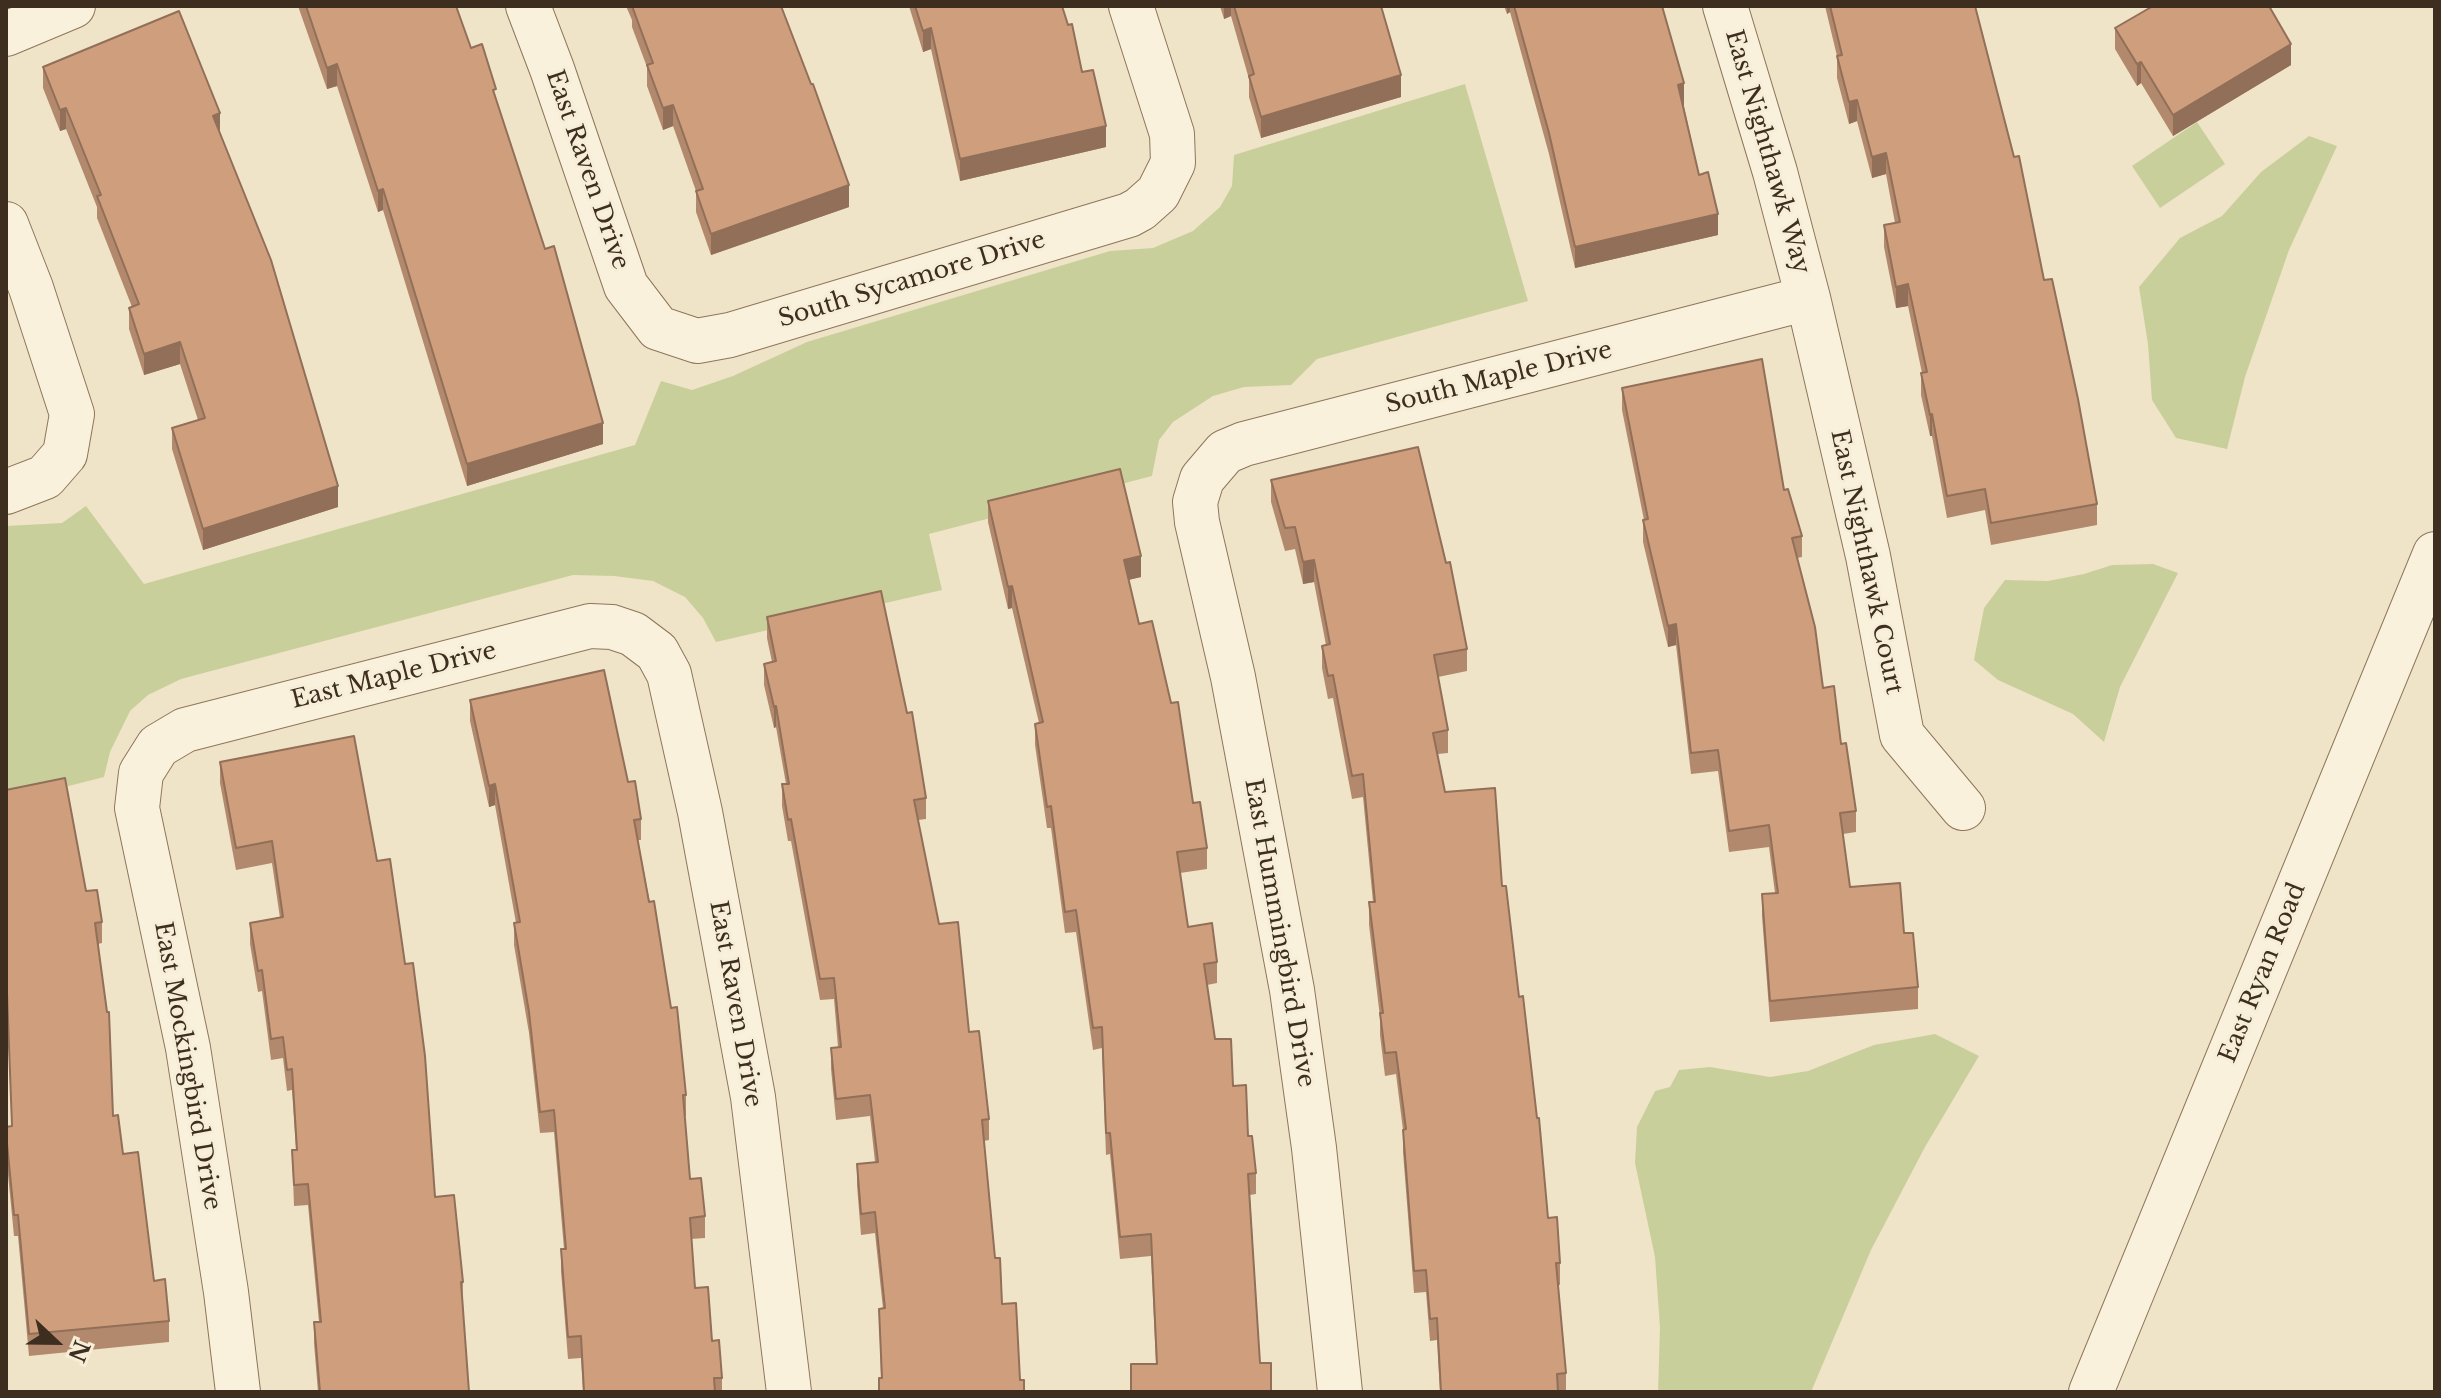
<!DOCTYPE html>
<style>
body{margin:0}
#map{position:relative;width:2441px;height:1398px;overflow:hidden;background:#f0e4c8;font-family:"Libre Baskerville",serif}
canvas{display:block}
.frame{position:absolute;inset:0;border:8px solid #3d2e20;pointer-events:none}
.north{position:absolute;left:16px;top:1302px;width:80px;height:80px;-webkit-text-stroke:6px #f7eed8;paint-order:stroke;rotate:112deg;font-size:22px;font-weight:700;line-height:32px;text-align:center;color:#3d2e20}
.north::after{content:'';display:block;margin:auto;width:28px;height:36px;background:#3d2e20;clip-path:polygon(50% 0,100% 100%,50% 72%,0 100%)}
</style>
<div id="map">
<canvas width="2441" height="1398"></canvas>
<div class="frame"></div>
<div class="north">N</div>
</div>
<script>
const g = document.querySelector('canvas').getContext('2d');
g.lineJoin = 'round';
function fillPath(path, color) {
  g.fillStyle = color;
  g.fill(path, 'evenodd');
}
function poly(rows) {
  const path = new Path2D();
  for (const r of rows) {
    path.moveTo(r[0], r[1]);
    for (let i = 2; i < r.length; i += 2) path.lineTo(r[i], r[i + 1]);
  }
  return path;
}
function trace(path, color, width, dash) {
  g.strokeStyle = color;
  g.lineWidth = width;
  g.lineCap = dash ? 'butt' : 'round';
  g.setLineDash(dash || []);
  g.stroke(path);
}
function drawText(font, color, halo, rows, align = 'center') {
  g.font = font + ' "Libre Baskerville",serif';
  g.lineWidth = 6;
  g.setLineDash([]);
  g.textBaseline = 'middle';
  g.strokeStyle = halo;
  g.fillStyle = color;
  for (const [text, x, y, turn = 0] of rows) {
    g.save();
    g.translate(x, y);
    g.rotate((+turn || 0) * Math.PI / 180);
    g.textAlign = isNaN(turn) ? turn : align;
    if (halo) g.strokeText(text, 0, 0);
    g.fillText(text, 0, 0);
    g.restore();
  }
}
fillPath(poly([
 [1465,84,1528,301,1317,359,1291,385,1244,387,1213,396,1173,422,1159,440,1152,476,929,534,942,590,716,642,703,618,685,597,653,581,614,576,573,575,181,679,148,695,130,711,110,752,104,777,6,802,6,526,62,523,86,506,144,584,635,445,661,381,692,390,733,376,807,342,1110,251,1153,248,1193,231,1220,207,1232,186,1234,155],
 [2197,122,2225,164,2160,208,2132,166],
 [2309,136,2337,146,2289,250,2245,377,2227,449,2176,438,2152,400,2148,344,2139,287,2180,238,2222,216,2261,172],
 [2153,564,2178,573,2120,687,2104,742,2073,714,1998,680,1974,660,1984,608,2005,580,2048,581,2084,574,2112,565],
 [1935,1034,1979,1056,1925,1147,1871,1250,1811,1392,1658,1392,1660,1328,1655,1257,1635,1163,1637,1127,1655,1091,1670,1087,1679,1070,1710,1067,1770,1077,1808,1071,1874,1045]
]), '#c9cf9b');
const minor = poly([
 [528,6,552,69,626,286,658,328,697,341,730,335,1129,215,1140,209,1158,193,1173,163,1172,134,1131,6],
 [1725,6,1775,172,1808,298,1868,556,1902,735,1963,808],
 [6,34,73,6],
 [6,224,31,288,72,414,65,454,45,477,6,492],
 [238,1392,226,1292,188,1048,137,808,141,773,158,746,185,730,590,626,612,627,633,634,657,652,669,674,700,812,753,1097,789,1392],
 [1340,1392,1314,1148,1292,990,1233,677,1197,522,1195,502,1202,479,1225,452,1244,444,1808,298],
 [2091,1392,2435,554]
]);
trace(minor, '#8d765c', 46);
trace(minor, '#faf1dc', 44);
fillPath(poly([
 [298,6,456,6,471,48,496,100,603,444,467,486,383,210,378,212,337,86,327,89],
 [626,6,781,6,849,207,711,255,696,212,696,191,673,126,663,130,647,86,647,67,632,27,632,20],
 [909,6,1062,6,1106,147,960,181,931,49,923,52],
 [1220,6,1381,6,1401,97,1261,138,1249,97,1249,79,1231,16,1224,19],
 [1504,6,1662,6,1699,175,1718,235,1575,268,1549,154,1510,12,1507,14],
 [1825,6,1975,6,2044,280,2097,504,2097,525,1991,545,1985,510,1947,518,1932,436,1930,436,1921,395,1921,373,1922,373,1908,306,1896,308,1884,247,1884,225,1895,223,1886,174,1872,178,1857,121,1849,124,1837,78,1837,56],
 [2115,28,2291,65,2173,136,2141,83,2137,86,2115,49],
 [43,67,220,132,338,507,203,550,172,449,172,428,198,420,180,364,144,375,129,329,129,308,132,307,97,218,97,207,66,129,60,131,43,88],
 [1622,388,1784,490,1802,536,1802,557,1797,558,1823,688,1841,744,1856,811,1856,832,1843,834,1850,887,1904,933,1918,987,1918,1009,1770,1022,1762,916,1762,894,1775,893,1769,847,1729,852,1718,771,1691,774,1676,645,1668,647,1643,542,1643,520,1644,520,1622,410],
 [1271,480,1467,649,1467,671,1438,677,1448,730,1448,753,1438,754,1445,792,1502,886,1519,997,1548,1218,1560,1263,1560,1285,1558,1285,1566,1373,1566,1392,1440,1392,1437,1340,1430,1341,1426,1292,1414,1293,1403,1152,1403,1130,1396,1074,1385,1076,1380,1035,1380,1017,1369,925,1369,902,1373,902,1363,797,1352,799,1333,698,1328,699,1322,668,1322,646,1326,645,1314,582,1303,584,1295,549,1285,551,1271,502],
 [988,501,1141,577,1128,580,1139,624,1207,848,1207,869,1180,873,1188,927,1217,962,1217,983,1207,985,1215,1039,1233,1086,1248,1136,1256,1173,1256,1194,1250,1195,1260,1363,1156,1364,1151,1256,1120,1259,1110,1154,1106,1155,1102,1048,1093,1050,1076,932,1065,933,1051,828,1047,828,1035,745,1035,724,1039,723,1012,608,1008,609,988,522],
 [767,617,926,798,926,819,918,820,939,924,969,1032,989,1119,989,1140,984,1141,995,1258,881,1378,879,1309,883,1309,875,1233,861,1235,857,1185,857,1164,875,1162,870,1116,836,1120,831,1069,831,1048,838,1047,834,999,820,1000,791,841,788,841,782,806,782,784,786,784,776,727,774,728,764,685,764,664,772,662,767,638],
 [470,700,628,782,641,819,641,840,638,840,686,1095,686,1116,685,1116,690,1179,705,1216,705,1238,691,1239,695,1288,712,1341,722,1378,722,1392,583,1392,581,1358,568,1359,561,1271,561,1249,564,1249,554,1132,540,1133,529,1033,514,945,514,923,516,923,495,805,489,807,470,721],
 [354,736,435,1197,463,1282,462,1303,469,1392,318,1392,314,1343,314,1322,319,1322,308,1205,294,1206,292,1150,296,1150,292,1090,287,1091,283,1058,271,1060,262,991,258,992,250,944,250,923,280,918,272,863,236,870,220,783,220,762],
 [6,790,86,891,102,922,102,943,98,944,113,1116,154,1281,169,1321,169,1342,29,1356,18,1236,14,1236,6,1154,6,1127,12,1127,7,1013,6,1014]
]), '#b2896c');
fillPath(poly([
 [1224,6,1231,6,1231,16,1224,19],
 [1507,6,1510,6,1510,12,1507,14],
 [931,28,931,49,923,52,923,31],
 [2291,44,2291,65,2173,136,2173,115],
 [2141,62,2141,83,2137,86,2137,64],
 [337,64,337,86,327,89,327,68],
 [1401,75,1401,97,1261,138,1261,117],
 [1684,83,1684,105,1678,106,1678,85],
 [1857,100,1857,121,1849,124,1849,102],
 [673,105,673,126,663,130,663,108],
 [66,108,66,129,60,131,60,110],
 [220,113,220,134,213,116],
 [1106,126,1106,147,960,181,960,159],
 [1886,153,1886,174,1872,178,1872,157],
 [849,185,849,207,711,255,711,234],
 [383,189,383,210,378,212,378,191],
 [1718,214,1718,235,1575,268,1575,247],
 [1908,284,1908,306,1896,308,1896,287],
 [180,342,180,364,144,375,144,354],
 [1932,414,1932,436,1930,436,1930,415],
 [603,423,603,444,467,486,467,464],
 [338,486,338,507,203,550,203,529],
 [1141,556,1141,577,1124,581,1124,560],
 [1314,560,1314,582,1303,584,1303,562],
 [1012,586,1012,608,1008,609,1008,587],
 [1676,624,1676,645,1668,647,1668,626],
 [776,706,776,727,774,728,774,707],
 [495,784,495,805,489,807,489,786]
]), '#916f58');
const building = poly([
 [306,6,456,6,471,48,482,44,496,89,493,90,545,249,554,246,603,423,467,464,383,189,378,191,337,64,327,68,306,6],
 [632,6,781,6,811,84,813,84,849,185,711,234,696,191,703,189,673,105,663,108,647,65,653,63,632,6],
 [915,6,1062,6,1068,25,1072,24,1082,72,1093,70,1106,126,960,159,931,28,923,31,915,6],
 [1234,6,1381,6,1401,75,1261,117,1249,76,1254,74,1234,6],
 [1514,6,1662,6,1684,83,1678,85,1699,175,1708,172,1718,214,1575,247,1549,133,1514,6],
 [1830,6,1975,6,2014,157,2019,156,2044,280,2052,279,2078,399,2097,504,1991,523,1985,489,1947,496,1932,414,1930,415,1921,373,1927,372,1908,284,1896,287,1884,225,1900,222,1886,153,1872,157,1857,100,1849,102,1837,56,1842,55,1830,6],
 [2153,6,2269,6,2291,44,2173,115,2141,62,2137,64,2115,28,2153,6],
 [179,11,220,113,213,116,271,260,338,486,203,529,172,428,205,418,180,342,144,354,129,308,139,304,97,196,101,195,66,108,60,110,43,67,179,11],
 [1762,359,1784,490,1788,489,1802,536,1792,538,1815,627,1823,688,1834,686,1841,744,1846,743,1856,811,1840,813,1850,887,1900,883,1904,933,1913,933,1918,987,1770,1001,1762,894,1778,893,1769,825,1729,831,1718,750,1691,753,1676,624,1668,626,1643,520,1648,519,1622,388,1762,359],
 [1418,447,1446,563,1450,562,1467,649,1434,655,1448,730,1433,733,1445,792,1495,788,1502,886,1506,886,1519,997,1523,996,1537,1118,1539,1118,1548,1218,1557,1217,1560,1263,1556,1263,1566,1373,1557,1374,1558,1392,1441,1392,1437,1318,1430,1319,1426,1270,1414,1271,1403,1130,1406,1129,1396,1052,1385,1053,1380,1013,1383,1013,1369,902,1375,902,1363,774,1352,776,1333,675,1328,676,1322,646,1330,644,1314,560,1303,562,1295,527,1285,528,1271,480,1418,447],
 [1120,469,1141,556,1124,560,1139,624,1152,621,1171,703,1178,702,1193,803,1200,802,1207,848,1177,852,1188,927,1212,923,1217,962,1204,964,1215,1039,1231,1039,1233,1086,1246,1085,1248,1136,1252,1136,1256,1173,1248,1174,1260,1363,1271,1363,1271,1392,1131,1392,1131,1364,1157,1364,1151,1234,1120,1237,1110,1133,1106,1133,1102,1027,1093,1028,1076,910,1065,912,1051,806,1047,807,1035,724,1043,722,1012,586,1008,587,988,501,1120,469],
 [881,591,907,713,912,712,926,798,914,800,939,924,958,922,969,1032,979,1031,989,1119,982,1120,995,1258,1000,1258,1002,1304,1016,1303,1020,1380,1024,1380,1024,1392,879,1392,879,1378,882,1378,879,1309,885,1308,875,1212,861,1214,857,1164,878,1162,870,1095,836,1099,831,1048,841,1047,834,978,820,979,791,819,788,820,782,784,789,784,776,706,774,707,764,664,776,661,767,617,881,591],
 [604,670,628,782,635,781,641,819,634,820,649,902,654,901,671,1008,677,1007,686,1095,683,1095,690,1179,701,1178,705,1216,690,1218,695,1288,708,1287,712,1341,719,1340,722,1378,714,1378,715,1392,584,1392,581,1336,568,1337,561,1249,566,1249,554,1110,540,1112,529,1012,514,923,520,922,495,784,489,786,470,700,604,670],
 [354,736,377,861,390,859,405,964,413,963,425,1056,435,1197,454,1195,463,1282,461,1282,469,1392,320,1392,314,1322,321,1322,308,1184,294,1185,292,1150,297,1150,292,1069,287,1070,283,1037,271,1039,262,970,258,971,250,923,283,917,272,841,236,848,220,762,354,736],
 [65,778,86,891,97,890,102,922,95,923,107,1012,109,1012,113,1116,118,1115,123,1154,138,1152,154,1281,165,1279,169,1321,29,1334,18,1215,14,1215,6,1133,6,1127,12,1126,7,992,6,992,6,790,65,778]
]);
fillPath(building, '#cf9f7d');
trace(building, '#916f58', 2);
drawText('24px', '#3d2e20', '#f7eed8', [
 ["East Nighthawk Way",1767,152,74],
 ["East Raven Drive",587,170,71],
 ["South Sycamore Drive",912,280,-17],
 ["South Maple Drive",1499,378,-14],
 ["East Nighthawk Court",1866,562,78],
 ["East Maple Drive",394,676,-14],
 ["East Hummingbird Drive",1279,933,80],
 ["East Ryan Road",2263,973,-68],
 ["East Raven Drive",735,1004,80],
 ["East Mockingbird Drive",187,1066,80]
]);
</script>
